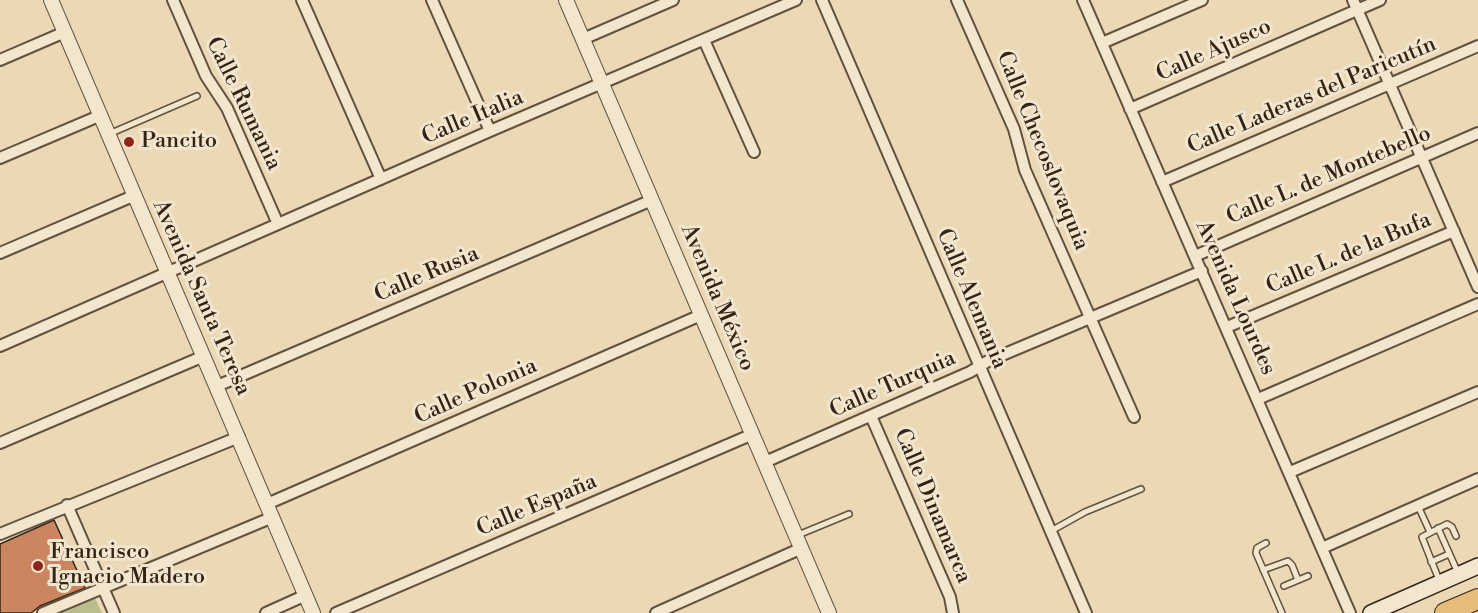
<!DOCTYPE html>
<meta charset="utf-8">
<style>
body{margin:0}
canvas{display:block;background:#ebd8b5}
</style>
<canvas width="1478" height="613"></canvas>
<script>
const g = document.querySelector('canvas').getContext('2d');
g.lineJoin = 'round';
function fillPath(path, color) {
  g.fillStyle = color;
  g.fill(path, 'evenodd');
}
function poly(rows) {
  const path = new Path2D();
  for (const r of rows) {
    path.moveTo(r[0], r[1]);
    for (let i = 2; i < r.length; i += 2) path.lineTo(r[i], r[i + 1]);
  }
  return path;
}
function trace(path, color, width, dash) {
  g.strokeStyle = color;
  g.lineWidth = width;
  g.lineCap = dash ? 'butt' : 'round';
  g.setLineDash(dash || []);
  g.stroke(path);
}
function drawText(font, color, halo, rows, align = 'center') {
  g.font = font + ' "Libre Bodoni",serif';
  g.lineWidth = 6;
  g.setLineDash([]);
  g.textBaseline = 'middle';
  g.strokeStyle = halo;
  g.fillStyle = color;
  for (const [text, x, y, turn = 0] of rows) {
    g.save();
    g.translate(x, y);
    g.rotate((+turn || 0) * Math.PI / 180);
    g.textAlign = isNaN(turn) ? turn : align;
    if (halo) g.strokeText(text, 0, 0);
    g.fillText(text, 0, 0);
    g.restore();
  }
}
fillPath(poly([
 [94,596,102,613,54,613]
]), '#bbbe8b');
const building = poly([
 [54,520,85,588,40,606,31,613,0,613,0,544,54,520]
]);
fillPath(building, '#cb8560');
trace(building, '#332417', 1.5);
const service = poly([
 [109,134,197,96],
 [1418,506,1430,532],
 [1438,528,1458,573],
 [1051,531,1085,512,1141,489],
 [798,535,849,514],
 [1266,543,1257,548,1256,553,1282,613],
 [1431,562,1449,554],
 [1263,570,1288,561,1292,565,1298,580],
 [1439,580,1422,537,1447,524,1452,527,1456,536],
 [1284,586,1308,576]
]);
const minor = poly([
 [173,0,206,76,227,108,278,224],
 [302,0,381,179],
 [432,0,490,131],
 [822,0,1086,613],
 [957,0,1014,129,1025,170,1134,417],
 [1083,0,1350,613],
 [1353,0,1478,287],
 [583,39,673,0],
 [704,40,754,152],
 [1102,43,1202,0],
 [0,60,65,32],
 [1130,109,1380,0],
 [0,158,99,116],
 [1162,182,1478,46],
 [0,253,133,196],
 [1195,256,1478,133],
 [1227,327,1454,231],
 [0,346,490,131,796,0],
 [217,386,652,200],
 [1258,399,1478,304],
 [871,416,950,597,953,613],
 [0,443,204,356],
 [765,462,970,372,988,361,1202,271],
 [1290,472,1478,392],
 [267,504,701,315],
 [67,505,114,613],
 [0,534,239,437],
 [1322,548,1478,479],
 [43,613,273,517],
 [266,613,306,595],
 [336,613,753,434],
 [656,613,802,548]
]);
const tertiary = poly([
 [51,0,313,613],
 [566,0,829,613]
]);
const secondary = poly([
 [1371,613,1478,566]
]);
const motorway = poly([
 [1445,613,1478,599]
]);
trace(service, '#61513e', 8);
trace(minor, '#61513e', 14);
trace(tertiary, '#61513e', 16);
trace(secondary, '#332417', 18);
trace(motorway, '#332417', 22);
trace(service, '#f2e6cf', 5);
trace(minor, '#f2e6cf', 10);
trace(tertiary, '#f2e6cf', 14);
trace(secondary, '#f2e6cf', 15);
trace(motorway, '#e6bc7a', 20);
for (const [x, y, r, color] of [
 [129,142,6,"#8f2418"],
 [38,566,6,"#8f2418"]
]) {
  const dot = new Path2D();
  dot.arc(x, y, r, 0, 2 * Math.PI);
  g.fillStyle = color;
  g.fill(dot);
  trace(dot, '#f2e6cf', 2);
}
drawText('22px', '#332417', '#f2e6cf', [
 ["Calle Ajusco",1214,51,-24],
 ["Calle Laderas del Paricutín",1312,96,-23],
 ["Calle Rumania",243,104,64],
 ["Calle Italia",473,118,-23],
 ["Calle Checoslovaquia",1042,151,68],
 ["Calle L. de Montebello",1329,176,-23],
 ["Calle L. de la Bufa",1349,254,-23],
 ["Calle Rusia",427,275,-23],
 ["Avenida Santa Teresa",201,298,66],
 ["Avenida México",717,298,67],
 ["Avenida Lourdes",1235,298,66],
 ["Calle Alemania",971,299,67],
 ["Calle Turquia",893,385,-24],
 ["Calle Polonia",476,392,-24],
 ["Calle España",537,506,-23],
 ["Calle Dinamarca",932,506,67]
]);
drawText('22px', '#332417', '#f2e6cf', [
 ["Pancito",141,142],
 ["Francisco",50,553],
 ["Ignacio Madero",50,578]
], 'left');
</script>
